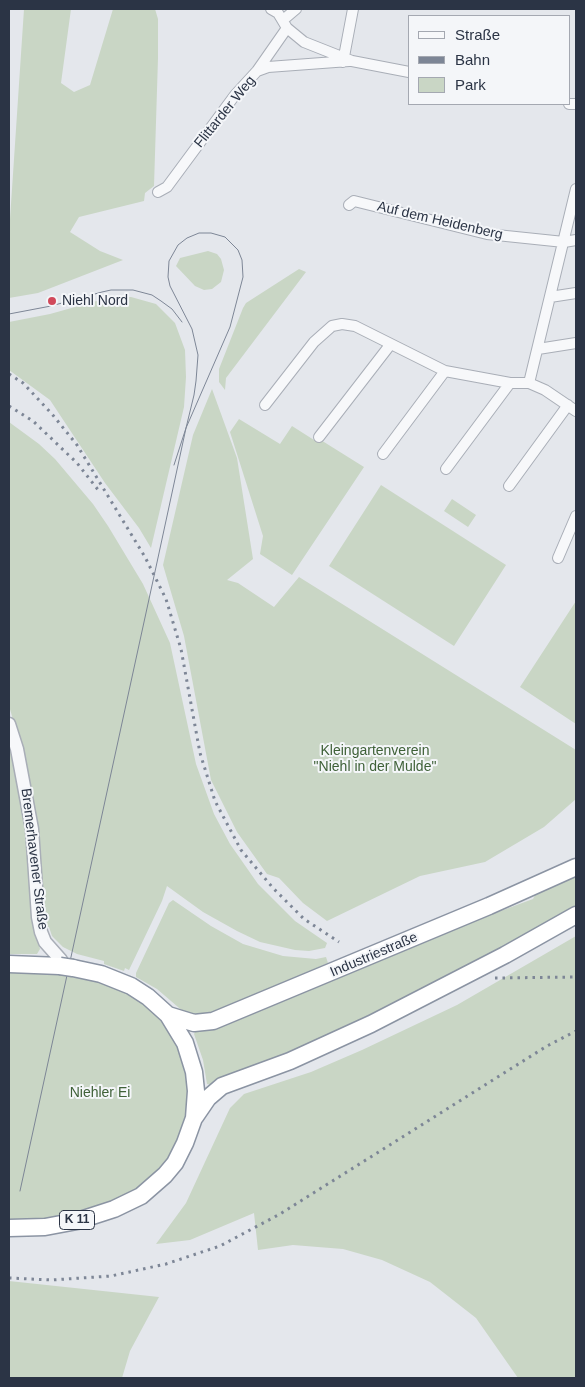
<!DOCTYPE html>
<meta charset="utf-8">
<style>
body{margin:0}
#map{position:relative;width:585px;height:1387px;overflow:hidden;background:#e4e7ec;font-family:Helvetica,sans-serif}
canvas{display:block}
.frame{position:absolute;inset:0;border:10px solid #2b3445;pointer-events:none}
.legend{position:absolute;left:408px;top:15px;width:162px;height:90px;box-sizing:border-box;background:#f4f6f9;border:1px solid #a4a8b1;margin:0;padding:6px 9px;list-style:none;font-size:15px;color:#2b3445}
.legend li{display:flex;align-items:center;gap:10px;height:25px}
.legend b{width:25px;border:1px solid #a4a8b1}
</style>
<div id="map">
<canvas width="585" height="1387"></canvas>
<div class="frame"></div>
<ul class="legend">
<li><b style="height:6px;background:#f7f8fa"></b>Straße</li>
<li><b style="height:6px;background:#7d8696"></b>Bahn</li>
<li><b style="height:14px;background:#c9d6c5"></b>Park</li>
</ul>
</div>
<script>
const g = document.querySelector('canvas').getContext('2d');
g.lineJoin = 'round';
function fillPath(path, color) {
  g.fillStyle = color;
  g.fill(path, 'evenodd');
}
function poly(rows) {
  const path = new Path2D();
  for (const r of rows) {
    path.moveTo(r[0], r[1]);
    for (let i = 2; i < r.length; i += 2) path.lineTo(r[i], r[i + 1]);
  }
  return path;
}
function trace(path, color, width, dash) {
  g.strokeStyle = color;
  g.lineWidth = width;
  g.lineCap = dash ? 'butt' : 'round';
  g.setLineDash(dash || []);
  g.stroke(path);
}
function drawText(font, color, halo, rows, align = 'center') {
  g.font = font + ' Helvetica,sans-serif';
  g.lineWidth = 4;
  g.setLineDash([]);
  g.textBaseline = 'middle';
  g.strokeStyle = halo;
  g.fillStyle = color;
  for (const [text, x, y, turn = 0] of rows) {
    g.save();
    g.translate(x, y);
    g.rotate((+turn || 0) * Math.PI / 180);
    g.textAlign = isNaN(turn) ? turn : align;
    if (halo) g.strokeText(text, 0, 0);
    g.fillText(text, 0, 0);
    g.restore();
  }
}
fillPath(poly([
 [24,9,71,9,61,83,74,92,90,85,113,9,155,9,158,19,158,58,154,186,145,193,144,201,79,217,70,232,100,251,123,260,38,293,9,298,9,234],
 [208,251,217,254,221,259,224,270,221,282,212,289,204,290,195,286,176,266,180,258],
 [299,269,306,272,226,378,225,390,219,382,219,369,243,308,246,303],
 [111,297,131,297,156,304,175,323,185,350,186,377,184,407,151,548,139,528,105,483,50,400,9,370,9,322,50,314],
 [212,389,237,458,253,559,227,580,238,583,274,607,299,577,576,750,576,799,544,827,485,862,420,876,327,921,303,903,279,878,267,874,237,832,211,780,184,636,163,565,193,435],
 [239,419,280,444,292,426,314,440,316,437,364,467,292,575,260,554,263,536,230,432],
 [9,422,39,444,55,459,93,504,108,526,143,584,170,643,196,764,214,814,230,844,258,884,295,921,327,943,325,948,309,951,295,950,260,942,237,931,203,912,167,886,162,901,129,970,125,968,124,971,104,964,104,961,77,954,63,947,52,936,49,927,46,927,33,795,24,756,9,706],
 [381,485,506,565,454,646,329,566],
 [452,499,476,515,468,527,444,511],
 [576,601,576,724,520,687],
 [9,741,25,817,35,932,40,949,37,954,9,954],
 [576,876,576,909,374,1016,305,1048,211,1085,207,1084,203,1060,194,1034,196,1030,460,926,533,899,535,895],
 [173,900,211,926,243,944,283,956,316,959,326,957,328,963,207,1016,185,1013,157,989,136,977,136,973,169,903],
 [576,936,576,1378,518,1378,476,1318,430,1282,382,1260,343,1249,293,1245,258,1250,254,1213,190,1240,156,1244,186,1203,230,1108,244,1094,311,1072,362,1050,457,1005],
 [9,970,56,974,98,982,99,980,130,991,164,1019,186,1060,190,1106,173,1155,146,1185,91,1211,37,1221,9,1223],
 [9,1281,159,1297,130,1351,122,1378,9,1378]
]), '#c9d6c5');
const minor = poly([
 [271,9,278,13,287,28,304,42,352,61,409,72],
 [283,20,296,9],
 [343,62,353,9],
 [257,71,268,67,349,61],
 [569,104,576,104],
 [158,192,167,187,235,95,257,71,287,28],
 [349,205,354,201,487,234,564,242,576,240],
 [550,297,576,293],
 [538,349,576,343],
 [529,383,576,189],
 [265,405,314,342,332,326,342,324,355,326,445,371,510,383,529,383,545,390,576,411],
 [319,437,390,345],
 [383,454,445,371],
 [446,469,510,383],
 [509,486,568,405],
 [558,558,576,516]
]);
const tertiary = poly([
 [9,724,17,749,32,829,38,917,41,932,45,942,61,960]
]);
const trunk = poly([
 [9,964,60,966],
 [168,1015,194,1023,213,1021,489,906,576,867],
 [195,1117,208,1098,222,1086,290,1061,371,1024,505,955,576,915],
 [9,1228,45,1227,77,1221,114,1209,141,1196,165,1175,175,1163,185,1143,194,1118,196,1091,194,1072,185,1043,168,1015,148,997,131,986,101,974,73,968]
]);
trace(minor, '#a9aeb7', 12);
trace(tertiary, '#a9aeb7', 15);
trace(trunk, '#8b94a3', 19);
trace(minor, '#f7f8fa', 10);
trace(tertiary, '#f7f8fa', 12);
trace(trunk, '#fff', 16);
trace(poly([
 [9,314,51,306,102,292,111,290,133,290,152,295,161,301,172,309,182,322],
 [20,1191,156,567,186,428,194,395,196,381,198,355,192,329,170,286,168,277,169,261,178,245,187,238,199,233,211,233,225,237,238,250,242,260,243,277,230,327,186,428,174,465]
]), '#7d8696', 1);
trace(poly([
 [9,374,23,383,52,414,77,445,145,557,166,599,181,649,200,753,215,801,241,850,273,888,304,919,339,942],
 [9,406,33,421,77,463,99,491],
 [495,978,576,977],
 [9,1278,52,1280,111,1276,166,1264,220,1246,280,1214,547,1046,576,1031]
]), '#7d8696', 3, [2.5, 5]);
const trunkBridge = poly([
 [60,966,73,968]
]);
trace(trunkBridge, '#8b94a3', 19, []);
trace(trunkBridge, '#fff', 16);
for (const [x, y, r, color] of [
 [52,301,5,"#d1495b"]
]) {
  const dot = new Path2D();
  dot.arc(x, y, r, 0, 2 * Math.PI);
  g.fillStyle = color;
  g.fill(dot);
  trace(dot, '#f4f6f9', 2);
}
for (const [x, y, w] of [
 [77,1220,35]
]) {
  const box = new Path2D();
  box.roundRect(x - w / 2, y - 9.5, w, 19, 4);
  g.fillStyle = '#f4f6f9';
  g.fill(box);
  trace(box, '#2b3445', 1);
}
drawText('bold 12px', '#2b3445', null, [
 ["K 11",77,1220]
]);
drawText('14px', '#2b3445', '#f4f6f9', [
 ["Flittarder Weg",225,112,-51],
 ["Auf dem Heidenberg",440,221,13],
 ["Bremerhavener Straße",34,859,83],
 ["Industriestraße",374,955,-23]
]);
drawText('14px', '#2b3445', '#f4f6f9', [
 ["Niehl Nord",62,301]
], 'left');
drawText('14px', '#3f6138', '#f4f6f9', [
 ["Kleingartenverein",375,751],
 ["\"Niehl in der Mulde\"",375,767],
 ["Niehler Ei",100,1093]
]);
</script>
